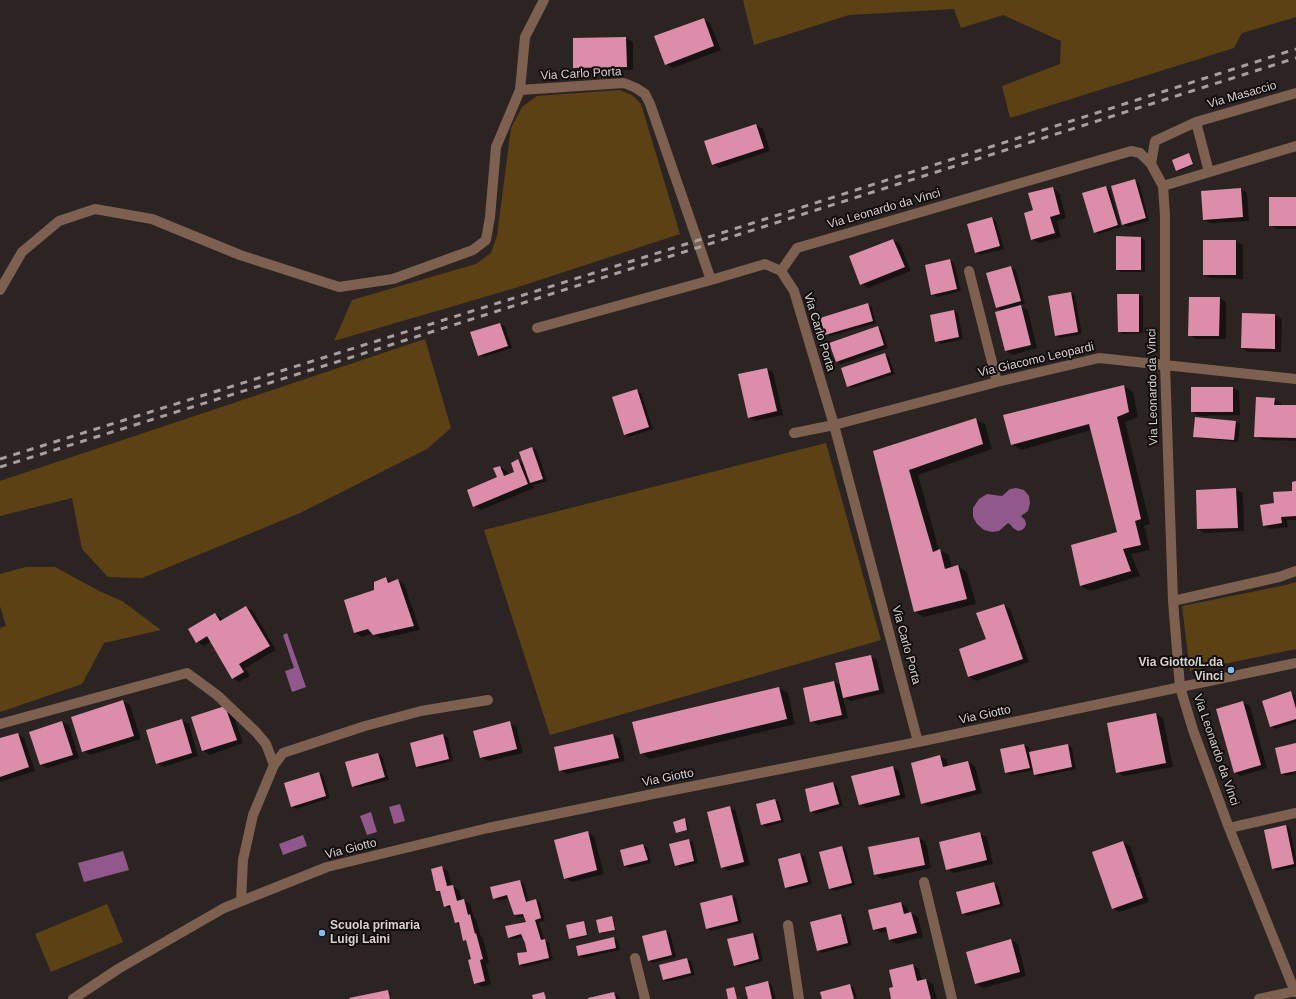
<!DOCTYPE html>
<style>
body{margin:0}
canvas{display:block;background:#2c2423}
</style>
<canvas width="1296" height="999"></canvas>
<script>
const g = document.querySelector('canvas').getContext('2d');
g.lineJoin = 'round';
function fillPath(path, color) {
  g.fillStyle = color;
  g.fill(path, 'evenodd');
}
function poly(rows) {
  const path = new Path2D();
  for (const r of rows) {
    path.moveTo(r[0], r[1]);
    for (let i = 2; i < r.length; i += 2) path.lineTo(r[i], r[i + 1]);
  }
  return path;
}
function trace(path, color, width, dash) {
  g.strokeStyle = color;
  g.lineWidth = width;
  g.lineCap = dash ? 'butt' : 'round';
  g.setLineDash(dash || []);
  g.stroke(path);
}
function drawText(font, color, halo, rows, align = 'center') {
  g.font = font + ' Helvetica,sans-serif';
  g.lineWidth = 4;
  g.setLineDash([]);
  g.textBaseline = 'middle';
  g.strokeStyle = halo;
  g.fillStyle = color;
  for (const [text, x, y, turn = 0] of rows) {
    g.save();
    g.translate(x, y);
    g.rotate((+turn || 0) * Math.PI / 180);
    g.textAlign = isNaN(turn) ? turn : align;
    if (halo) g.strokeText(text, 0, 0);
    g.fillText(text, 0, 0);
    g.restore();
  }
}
fillPath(poly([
 [743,0,1296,0,1296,17,1242,33,1234,48,1010,118,1002,86,1060,64,1061,41,1003,15,961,28,954,9,849,15,754,45],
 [619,90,632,95,641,104,680,234,515,288,334,341,352,300,476,264,491,253,497,236,511,128,522,107,537,96],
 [425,339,451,428,427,449,300,513,142,578,108,577,82,549,72,498,0,516,0,481],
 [826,443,881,640,550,735,484,530],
 [26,567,55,567,99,591,122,601,161,630,104,643,82,684,0,712,0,628,6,626,0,606,0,574],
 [1296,582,1296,649,1190,671,1182,606,1286,585],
 [107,904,123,942,51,972,35,934]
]), '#5c4114');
fillPath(poly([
 [1016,488,1024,490,1029,496,1030,503,1028,511,1021,516,1025,520,1026,524,1025,527,1022,530,1018,531,1013,528,1011,525,1008,523,999,531,992,532,984,530,977,524,973,517,973,508,979,499,987,494,1002,496,1010,489],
 [287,633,306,687,292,692,285,671,294,668,283,635],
 [400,804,405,821,394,824,389,807],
 [371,812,377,832,367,835,360,816],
 [303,835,307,846,283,855,279,844],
 [123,851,129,870,84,882,78,863]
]), '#91588b');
fillPath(poly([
 [704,19,710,23,721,50,673,68,666,64],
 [626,38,633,42,633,70,581,71,574,67],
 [756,125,763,129,770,151,719,168,713,164],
 [1189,154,1191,156,1194,165,1179,171,1177,170],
 [1134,180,1139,183,1149,221,1127,227,1123,224],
 [1106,187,1110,190,1121,227,1099,234,1095,232],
 [1053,188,1059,192,1066,218,1057,221,1061,237,1039,243,1032,239,1035,211],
 [1241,189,1247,193,1249,221,1211,223,1204,220],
 [1296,198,1296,229,1277,229,1270,225],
 [991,218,996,221,1004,249,980,255,976,253,968,225],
 [1141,238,1145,240,1145,272,1121,272,1117,270],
 [893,240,900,244,911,271,868,288,861,284,850,256],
 [1204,241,1236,241,1243,245,1243,279,1211,278,1204,275],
 [950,260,954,263,961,291,937,297,932,294],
 [1011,267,1016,270,1025,304,1018,305,1028,310,1037,348,1013,355,1006,351,1003,311,996,307,988,274],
 [1070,293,1075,295,1082,334,1060,338,1056,336],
 [1139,295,1143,297,1143,333,1123,334,1119,331],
 [1220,298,1226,302,1226,339,1196,339,1189,335],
 [867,305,872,307,876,323,831,336,826,334],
 [954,311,958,313,963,339,941,344,936,341],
 [1242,314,1275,315,1282,319,1281,352,1248,352,1242,348],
 [500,324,505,326,512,348,483,357,479,355,472,333],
 [877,327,882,330,888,348,841,364,836,361],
 [885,354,889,357,895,374,852,388,848,386],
 [766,369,773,372,783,415,755,421,748,417],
 [1124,386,1133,392,1138,417,1125,422,1150,524,1144,526,1150,550,1131,554,1140,576,1090,591,1081,586,1118,532,1091,430,1021,450,1012,444],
 [1233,388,1239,391,1240,415,1199,416,1192,412],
 [637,390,641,393,653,429,629,437,625,434],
 [1275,399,1281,403,1281,406,1296,406,1296,441,1262,440,1255,436],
 [1196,418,1236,422,1240,424,1238,442,1198,438,1194,436],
 [975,419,985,424,992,449,918,475,939,550,949,555,952,568,958,566,967,572,976,604,924,617,915,612,874,452],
 [532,448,537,451,547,481,535,485,533,484,534,488,481,510,474,506,499,478,500,467,507,471,509,475,516,472,518,461,524,464],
 [1296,482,1296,520,1287,520,1288,527,1271,529,1264,526,1275,504,1293,492],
 [1236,489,1243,493,1244,531,1205,533,1198,529,1197,491],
 [386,578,393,582,398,580,404,584,420,630,381,639,373,633,362,637,355,633,346,600,375,591],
 [1004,605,1010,609,1029,662,976,681,969,677,960,650,987,640],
 [246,607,253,611,276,650,245,668,250,676,239,682,232,678,211,641,204,646,197,642,215,614,222,618,223,620],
 [210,633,211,635,199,642,199,640],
 [870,656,877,660,885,693,851,701,843,697,848,718,818,725,811,721,834,682,842,686],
 [779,688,788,693,795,724,650,759,641,753],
 [1290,693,1295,695,1296,699,1296,722,1275,729,1271,726],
 [123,701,130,705,141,739,90,755,83,751],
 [1243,702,1250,706,1267,768,1241,776,1234,772],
 [225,707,232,711,243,743,210,755,203,751,192,718],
 [1156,714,1163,718,1173,767,1124,776,1117,772],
 [182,720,189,724,198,756,163,767,157,763],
 [62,722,69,726,79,758,48,768,41,765],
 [509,723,516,726,523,753,488,761,481,758],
 [18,734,24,738,35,771,0,782,0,739],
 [443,735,448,738,453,761,421,769,417,767],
 [613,735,620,739,625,761,567,774,560,770],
 [1024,745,1029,747,1030,753,1068,745,1072,748,1076,769,1039,777,1035,774,1034,770,1010,775,1006,772,1001,750],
 [1296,745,1296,774,1286,776,1282,773],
 [378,754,382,756,389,780,357,788,353,786],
 [940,756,947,760,948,767,968,762,975,766,982,793,929,807,922,803],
 [893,767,899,771,906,798,866,808,859,805],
 [318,773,323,775,330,798,296,809,292,806],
 [833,783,837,786,843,806,816,814,811,811],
 [775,800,779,802,784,822,766,827,762,824],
 [729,807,736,811,750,865,729,871,722,867],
 [685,819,686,820,689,830,678,833,676,832],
 [1286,826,1290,829,1296,858,1296,867,1277,871,1273,868],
 [587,832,594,836,604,874,572,882,565,878],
 [980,834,987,837,993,864,954,873,947,869],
 [919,838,926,842,931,868,882,879,875,875,869,848],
 [688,840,693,842,698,863,680,868,676,865],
 [1123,842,1130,846,1149,902,1119,912,1112,908],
 [643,845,648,848,651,863,630,868,625,866],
 [842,847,846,850,855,885,834,891,829,888],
 [800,854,805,857,812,884,790,890,786,887],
 [441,867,448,871,452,886,459,890,462,900,464,900,470,904,474,918,476,919,481,937,483,938,489,963,486,964,491,984,482,987,475,983,472,960,468,942,464,940,460,925,456,923,452,910,445,906,442,893,437,891],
 [520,881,524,884,529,902,536,900,540,902,545,921,539,922,544,940,549,943,553,960,524,967,520,965,528,953,524,937,513,939,509,937,528,923,525,916,519,917,515,915,509,898,498,901,494,898],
 [994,883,998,885,1004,906,968,916,963,914],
 [732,896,736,898,742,923,711,931,707,928],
 [900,903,907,907,909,914,911,913,918,917,923,937,897,944,890,940,888,931,881,933,874,929],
 [841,915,845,917,852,945,822,953,818,950],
 [612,917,613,918,616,931,601,934,600,933],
 [583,922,585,923,588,936,572,940,570,938],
 [666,931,670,933,676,957,653,963,649,961],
 [753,934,757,936,763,961,739,967,735,965],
 [614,938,618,941,620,950,583,958,579,956],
 [1011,940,1018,944,1026,976,983,988,976,984],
 [687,959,691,961,695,975,668,982,663,980],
 [913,965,919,969,922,981,926,980,933,984,937,999,892,999,894,988],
 [768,982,772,985,776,999,749,999],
 [850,985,854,988,857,999,823,999],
 [388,991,390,992,391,999,351,999],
 [614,993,620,997,621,999,590,999]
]), '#0007');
fillPath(poly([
 [704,18,714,46,665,65,654,36],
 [626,37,627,67,573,68,573,38],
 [756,124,764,148,712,165,704,141],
 [1189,153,1193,164,1176,171,1172,160],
 [1135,179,1146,218,1122,225,1111,186],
 [1106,186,1118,225,1094,233,1082,193],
 [1053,187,1060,214,1050,217,1055,233,1031,240,1024,213,1033,210,1028,193],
 [1241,188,1243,217,1203,220,1201,191],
 [1269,197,1296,197,1296,226,1269,226],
 [992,217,1000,246,975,253,967,224],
 [1116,236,1141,237,1141,270,1116,270],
 [893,239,905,267,860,285,849,256],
 [1203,240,1236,240,1236,275,1203,275],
 [950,259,957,289,931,295,925,265],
 [1011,266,1021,301,996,308,986,273],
 [1071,292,1078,332,1055,336,1048,296],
 [1117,294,1139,294,1139,332,1118,332],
 [1189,297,1220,297,1219,336,1188,336],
 [868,303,873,321,825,335,820,318],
 [1021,305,1031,345,1005,351,995,312],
 [954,310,959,337,935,342,930,315],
 [1242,313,1275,314,1275,349,1241,348],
 [500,323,508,346,478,356,470,332],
 [878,326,884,345,836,362,829,343],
 [885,353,891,372,847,387,841,368],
 [767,368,777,411,748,418,738,374],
 [1124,385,1129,412,1117,417,1141,519,1135,521,1141,545,1123,549,1131,571,1080,586,1071,545,1117,532,1089,424,1011,445,1003,415],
 [1191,387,1233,387,1233,412,1191,412],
 [637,389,649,427,624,435,612,397],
 [1256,397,1275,398,1274,405,1296,405,1296,438,1254,437],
 [1195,417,1236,421,1234,440,1193,437],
 [976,418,983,444,909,470,933,552,940,549,945,569,958,565,967,599,914,612,873,451],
 [532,447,543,479,530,483,519,452],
 [518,459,528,484,473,507,467,490,497,477,493,468,500,466,504,476,514,472,511,463],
 [1296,481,1296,516,1281,517,1282,523,1263,526,1260,505,1274,503,1273,492,1292,491,1292,482],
 [1236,488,1238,528,1197,529,1196,490],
 [386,577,388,583,398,579,414,626,373,635,368,629,354,633,344,600,374,590,374,582],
 [1004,604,1023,659,968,677,959,649,986,639,976,613],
 [246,606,270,646,239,664,244,672,232,679,207,636,196,643,188,629,215,613,220,621],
 [871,655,879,690,843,698,835,663],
 [834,681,842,715,810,722,803,688],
 [779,687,787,719,640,754,632,722],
 [1291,691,1296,709,1296,719,1270,727,1262,701],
 [123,700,134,736,82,752,71,717],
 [1243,701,1261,765,1234,773,1216,709],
 [225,706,237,740,202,751,191,717],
 [1156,713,1166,763,1116,773,1107,723],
 [182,719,192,753,156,764,146,730],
 [62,721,73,755,40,765,29,732],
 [510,721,517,749,480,758,473,731],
 [18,733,29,767,0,777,0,738],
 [443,734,449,759,416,767,410,743],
 [613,734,619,758,559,771,554,747],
 [1296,743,1296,771,1281,774,1275,748],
 [1024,744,1030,768,1005,773,1000,749],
 [1068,744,1072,767,1034,775,1029,752],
 [378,753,385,777,352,787,345,762],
 [940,755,943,767,968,761,976,790,921,804,911,763],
 [893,766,900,795,859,805,851,776],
 [319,772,326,796,291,807,284,783],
 [833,782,839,804,810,812,805,789],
 [775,799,781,820,761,825,756,804],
 [730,806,744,862,721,868,707,812],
 [685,818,687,830,676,833,673,822],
 [1286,825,1294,864,1272,869,1264,830],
 [588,831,597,870,564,879,554,840],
 [980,832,987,860,946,870,939,842],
 [919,837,925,865,874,875,868,847],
 [689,839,694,861,675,866,669,844],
 [1123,841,1143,898,1112,909,1092,852],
 [643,844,648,860,624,866,620,850],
 [842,846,852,883,829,889,819,852],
 [800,853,808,882,785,888,778,859],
 [442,866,447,886,453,885,457,901,464,899,468,915,470,914,475,934,476,933,483,959,480,960,485,981,474,984,468,960,471,959,466,940,463,941,459,922,455,923,450,905,444,907,440,891,436,891,431,869],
 [520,880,526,902,536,899,541,918,535,920,541,940,545,939,549,958,519,965,517,953,527,952,525,943,521,934,508,938,505,926,526,922,523,914,514,915,507,895,493,899,490,887],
 [994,882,1000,904,962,914,956,892],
 [732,895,738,921,706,929,700,903],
 [901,902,904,914,911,912,917,933,889,940,886,927,873,930,868,910],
 [841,914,848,943,817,951,810,922],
 [612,916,615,930,599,933,596,920],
 [584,921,587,935,569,939,566,925],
 [666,930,672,955,648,961,642,936],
 [753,933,759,959,734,966,727,939],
 [614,937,616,948,578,956,576,946],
 [1011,939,1020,972,975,984,966,952],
 [687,958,691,973,663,980,659,965],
 [913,964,917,981,926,979,931,999,891,999,889,988,893,987,889,970],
 [768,981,772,999,748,999,745,987],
 [850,984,854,999,822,999,820,992],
 [734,987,737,999,728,999,726,989],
 [388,990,390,999,350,999,349,998],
 [544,992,546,999,533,999,532,995],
 [614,992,616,999,588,999,588,998]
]), '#dc8da9');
trace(poly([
 [520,90,624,83,636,88,645,94,650,104,711,280,765,264,781,271,794,291,834,425,918,742],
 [1196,122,1209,172],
 [1151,164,1155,141,1196,122,1296,93],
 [1163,186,1296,146],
 [781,271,797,248,1131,151,1140,153,1151,164,1163,186,1165,216,1165,365,1173,601,1180,687,1193,730,1229,828,1295,992],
 [969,271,997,382],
 [0,290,22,252,59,221,95,209,152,219,240,255,339,287,393,279,473,250,486,240,490,217,496,147,520,90,525,37,544,0],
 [537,328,711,280],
 [794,433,834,425,997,382,1099,358,1296,379],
 [1173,601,1279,577,1296,571],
 [0,724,187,673,217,695,256,732,266,744,274,765],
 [1229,828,1296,813],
 [924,882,952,999],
 [241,901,243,860,253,815,274,765,283,753,365,726,421,711,488,700],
 [788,925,799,999],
 [635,958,645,999],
 [73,999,118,969,224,908,327,867,488,828,653,794,918,742,1296,663],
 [1259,999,1296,991]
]), '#7e6050', 10);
trace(poly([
 [0,459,731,230,1296,49],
 [0,467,346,359,1296,58]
]), '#a59f9e', 3, [7, 7]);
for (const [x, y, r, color] of [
 [1231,670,4,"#82bcfa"],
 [322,933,4,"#82bcfa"]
]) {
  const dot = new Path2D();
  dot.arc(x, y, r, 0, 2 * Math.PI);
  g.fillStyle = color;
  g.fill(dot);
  trace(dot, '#120e0e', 1.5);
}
drawText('12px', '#d8d2d2', '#120e0e', [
 ["Via Carlo Porta",581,74,-3],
 ["Via Masaccio",1242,95,-16],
 ["Via Leonardo da Vinci",884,209,-16],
 ["Via Carlo Porta",819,332,73],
 ["Via Giacomo Leopardi",1036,360,-13],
 ["Via Leonardo da Vinci",1153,387,-91],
 ["Via Carlo Porta",906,645,75],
 ["Via Giotto",985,715,-12],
 ["Via Leonardo da Vinci",1216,750,71],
 ["Via Giotto",668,778,-11],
 ["Via Giotto",351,849,-14]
]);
drawText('bold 12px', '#d8d2d2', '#120e0e', [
 ["Via Giotto/L.da",1223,663],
 ["Vinci",1223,677],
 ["Scuola primaria",330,926,"left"],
 ["Luigi Laini",330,940,"left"]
], 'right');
</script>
